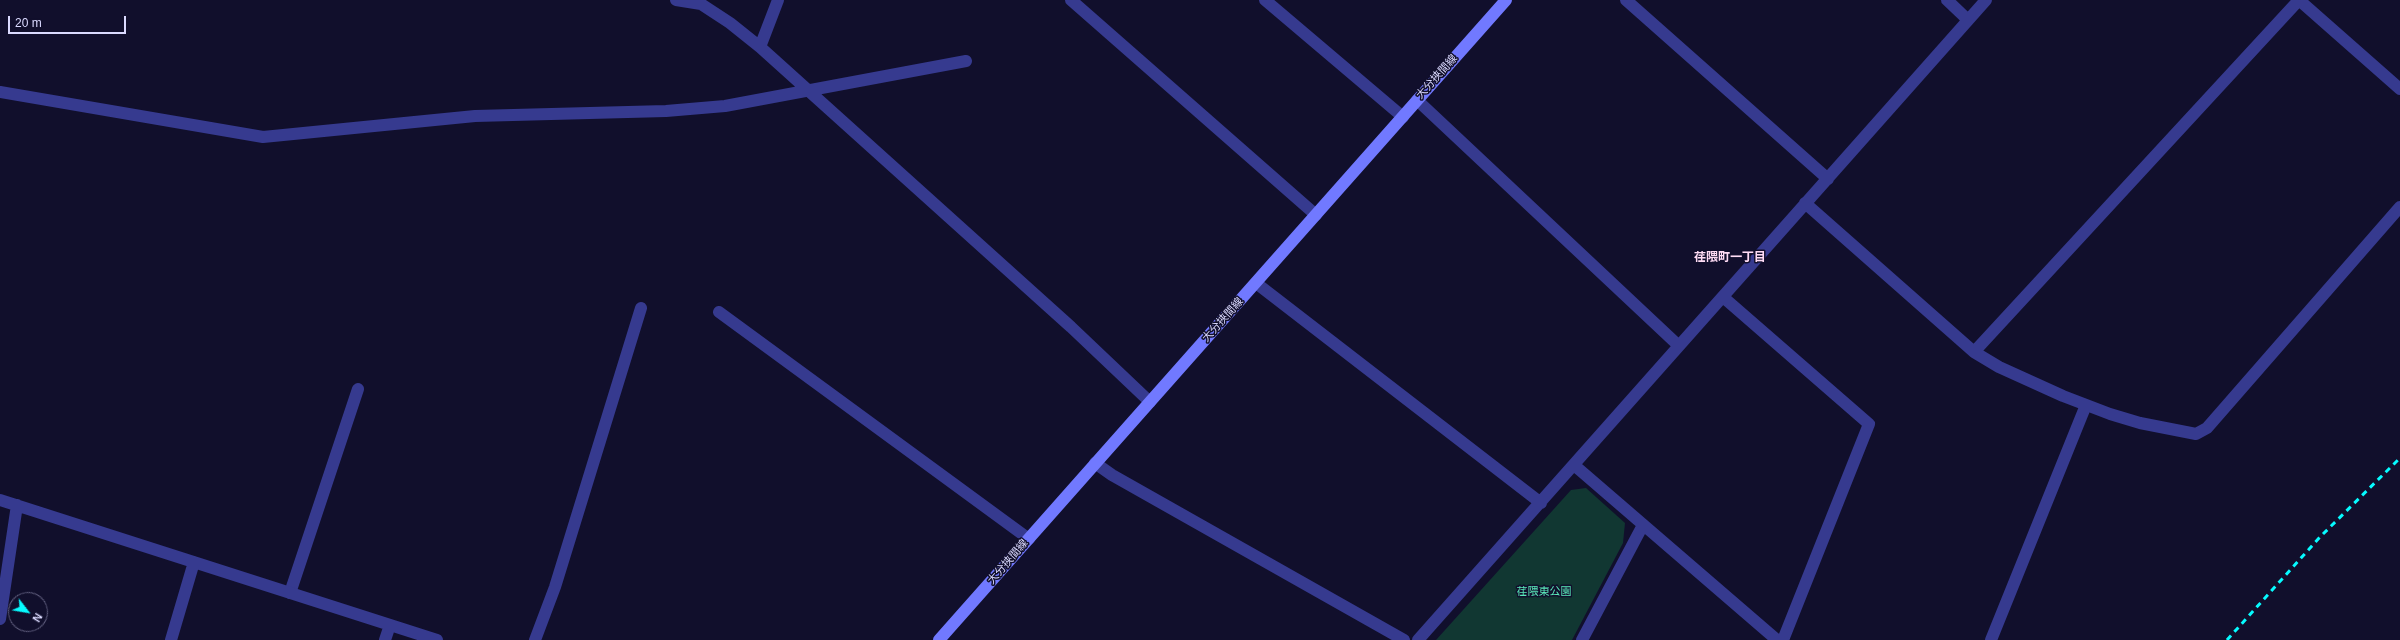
<!DOCTYPE html>
<meta charset="utf-8">
<style>
body{margin:0}
#map{position:relative;width:2400px;height:640px;overflow:hidden;background:#110f2c;font-family:Arial,sans-serif}
canvas{display:block}
.north{position:absolute;left:8px;top:592px;width:40px;height:40px;box-sizing:border-box;background:#110f2c;border:1px solid #626080;border-radius:50%;rotate:121deg;font-size:11px;font-weight:700;line-height:16px;text-align:center;color:#dbdaff}
.north::after{content:'';display:block;margin:auto;width:14px;height:18px;background:#06fbff;clip-path:polygon(50% 0,100% 100%,50% 72%,0 100%)}
.scale{position:absolute;left:8px;top:16px;width:118px;height:18px;box-sizing:border-box;border:2px solid #dbdaff;border-top:0;padding-left:5px;font-size:12px;line-height:14px;white-space:nowrap;color:#dbdaff;-webkit-text-stroke:3px #110f2c;paint-order:stroke}
</style>
<div id="map">
<canvas width="2400" height="640"></canvas>
<div class="north">N</div>
<div class="scale">20 m</div>
</div>
<script>
const g = document.querySelector('canvas').getContext('2d');
g.lineJoin = 'round';
function fillPath(path, color) {
  g.fillStyle = color;
  g.fill(path, 'evenodd');
}
function poly(rows) {
  const path = new Path2D();
  for (const r of rows) {
    path.moveTo(r[0], r[1]);
    for (let i = 2; i < r.length; i += 2) path.lineTo(r[i], r[i + 1]);
  }
  return path;
}
function trace(path, color, width, dash) {
  g.strokeStyle = color;
  g.lineWidth = width;
  g.lineCap = dash ? 'butt' : 'round';
  g.setLineDash(dash || []);
  g.stroke(path);
}
function drawText(font, color, halo, rows, align = 'center') {
  g.font = font + ' Arial,"Noto Sans JP",sans-serif';
  g.lineWidth = 3;
  g.setLineDash([]);
  g.textBaseline = 'middle';
  g.strokeStyle = halo;
  g.fillStyle = color;
  for (const [text, x, y, turn = 0] of rows) {
    g.save();
    g.translate(x, y);
    g.rotate((+turn || 0) * Math.PI / 180);
    g.textAlign = isNaN(turn) ? turn : align;
    if (halo) g.strokeText(text, 0, 0);
    g.fillText(text, 0, 0);
    g.restore();
  }
}
fillPath(poly([
 [1586,488,1625,523,1623,543,1572,640,1436,640,1571,490]
]), '#113732');
trace(poly([
 [676,0,701,4,730,23,760,47,1071,327,1150,402],
 [1071,0,1316,215],
 [1265,0,1403,117],
 [760,47,778,0],
 [0,92,263,137,475,116,666,111,725,106,966,61],
 [719,312,1029,539],
 [290,593,358,389],
 [535,640,555,587,641,308]
]), '#363a8f', 12);
trace(poly([
 [1626,0,1828,179],
 [1947,0,1968,20],
 [2299,0,2400,89],
 [1417,100,1679,346],
 [1805,203,1974,352,1999,367,2063,396,2110,414,2140,423,2196,434,2207,428,2400,207],
 [1256,283,1541,503],
 [1723,297,1869,424,1783,640],
 [1974,352,2299,0],
 [1095,463,1112,475,1404,640],
 [1574,465,1777,640],
 [0,500,437,640],
 [0,619,17,505],
 [171,640,194,562],
 [385,640,390,625],
 [1418,640,1986,0],
 [1582,640,1643,525],
 [1991,640,2086,405]
]), '#363a8f', 12);
trace(poly([
 [939,640,1506,0]
]), '#7179ff', 12);
trace(poly([
 [2227,640,2320,537,2400,458]
]), '#06fbff', 3, [6, 5]);
drawText('11px', '#dbdaff', '#110f2c', [
 ["大分挾間線",1437,77,-48],
 ["大分挾間線",1223,320,-48],
 ["大分挾間線",1008,562,-49]
]);
drawText('11px', '#5aeaba', '#110f2c', [
 ["荏隈東公園",1544,592]
]);
drawText('bold 12px', '#ffdcf5', '#110f2c', [
 ["荏隈町一丁目",1730,258]
]);
</script>
